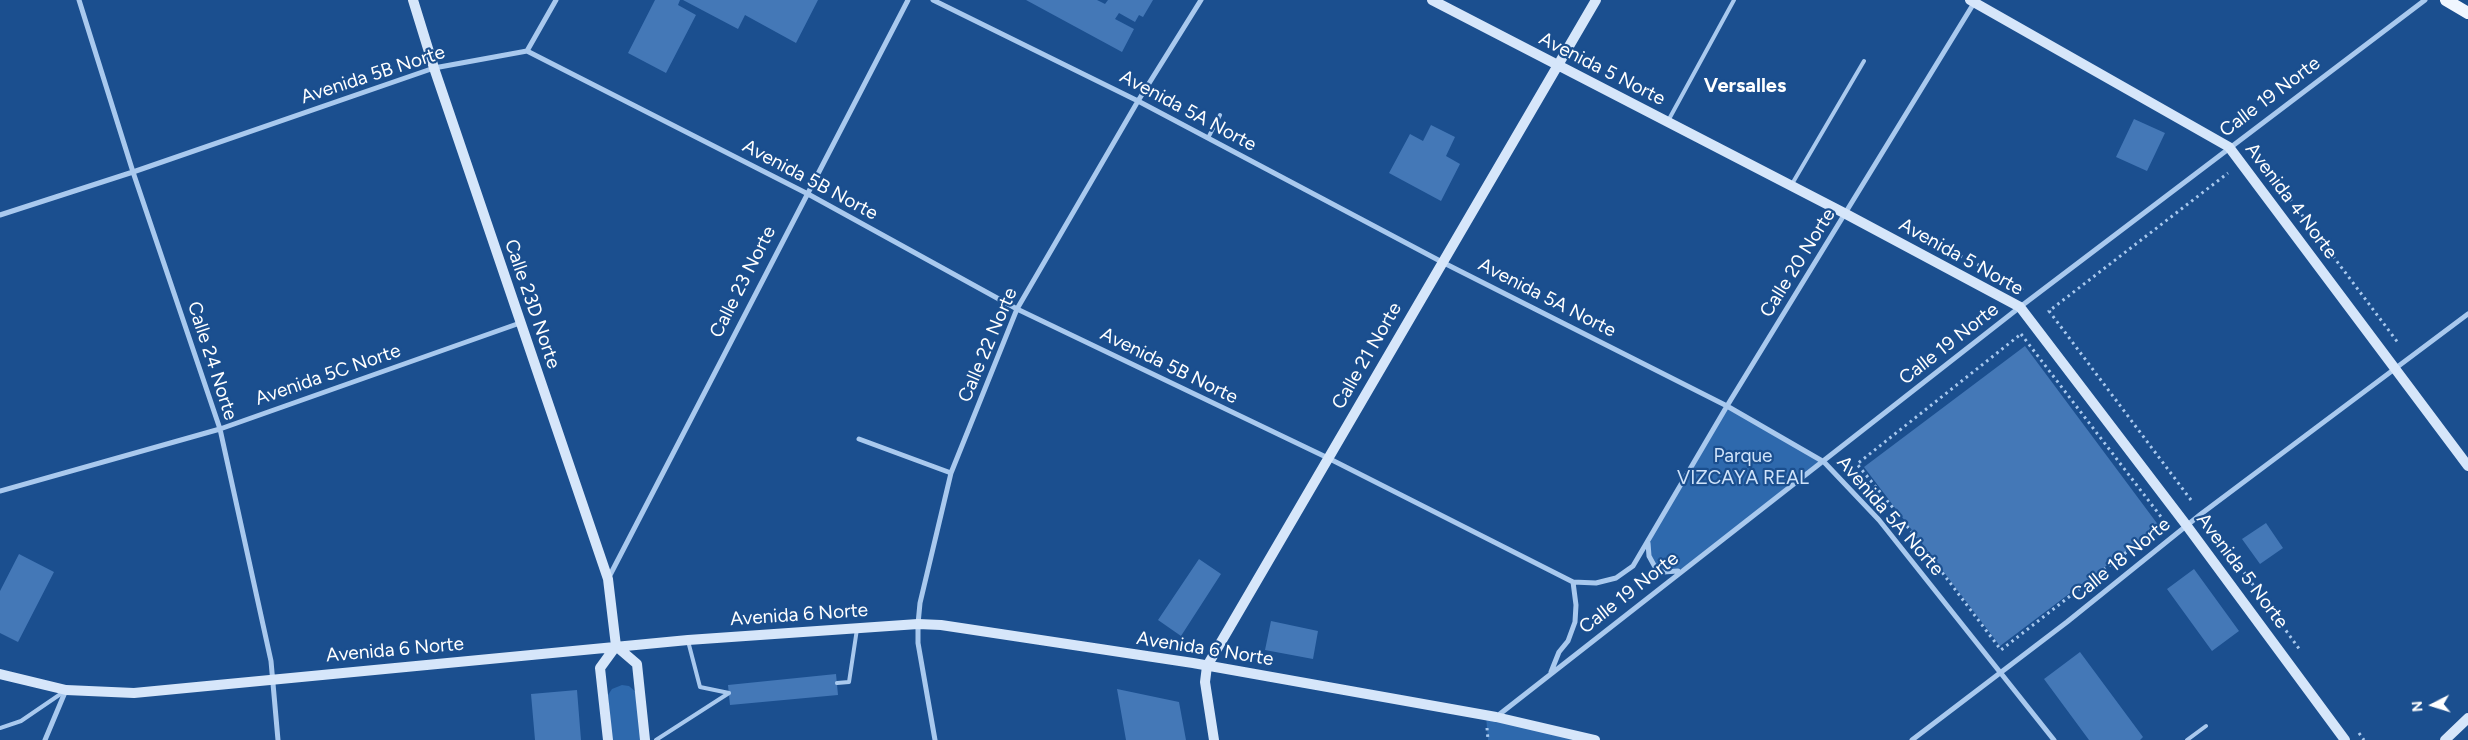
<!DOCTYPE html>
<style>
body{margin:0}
#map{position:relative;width:2468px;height:740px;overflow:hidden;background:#1b4f8f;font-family:Figtree,sans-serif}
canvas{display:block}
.north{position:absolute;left:2408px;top:680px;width:50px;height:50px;-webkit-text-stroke:4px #1b4f8f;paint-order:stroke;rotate:265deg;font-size:14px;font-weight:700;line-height:20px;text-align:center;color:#fff}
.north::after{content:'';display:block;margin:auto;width:18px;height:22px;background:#fff;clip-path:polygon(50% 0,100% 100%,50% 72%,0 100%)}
</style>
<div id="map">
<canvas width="2468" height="740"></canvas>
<div class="north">N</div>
</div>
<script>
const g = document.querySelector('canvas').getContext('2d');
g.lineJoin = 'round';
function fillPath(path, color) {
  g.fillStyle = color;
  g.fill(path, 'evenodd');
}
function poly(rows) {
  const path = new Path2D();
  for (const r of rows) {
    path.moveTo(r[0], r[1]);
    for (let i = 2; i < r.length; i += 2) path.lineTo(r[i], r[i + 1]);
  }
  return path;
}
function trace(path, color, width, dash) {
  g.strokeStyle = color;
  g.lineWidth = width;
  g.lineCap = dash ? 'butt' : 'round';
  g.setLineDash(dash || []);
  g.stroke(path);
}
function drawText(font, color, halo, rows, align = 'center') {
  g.font = font + ' Figtree,sans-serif';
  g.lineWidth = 4.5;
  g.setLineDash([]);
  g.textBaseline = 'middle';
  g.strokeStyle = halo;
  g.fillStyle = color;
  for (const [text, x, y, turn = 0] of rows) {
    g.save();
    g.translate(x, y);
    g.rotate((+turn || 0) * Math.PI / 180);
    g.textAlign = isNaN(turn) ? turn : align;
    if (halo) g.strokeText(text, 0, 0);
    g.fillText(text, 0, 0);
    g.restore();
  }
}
fillPath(poly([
 [1727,406,1824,462,1689,564,1674,573,1663,572,1655,567,1649,556,1648,543],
 [622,685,629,686,637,693,643,740,612,740,608,695,612,689],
 [1486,716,1595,740,1488,740]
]), '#2e69ad');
fillPath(poly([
 [655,0,680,0,678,5,696,15,666,73,628,53],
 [683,0,818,0,796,43,745,15,738,29],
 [1026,0,1097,0,1105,4,1108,0,1153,0,1143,17,1139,15,1135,22,1119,13,1115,19,1134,29,1122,52],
 [2134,119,2165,133,2147,171,2116,157],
 [1431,125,1455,137,1446,156,1460,164,1441,201,1389,173,1410,134,1423,141],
 [2025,346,2159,526,2000,646,1864,467],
 [2266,523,2283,548,2260,564,2242,539],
 [19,554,54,572,18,642,0,633,0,591],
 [1199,559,1221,574,1181,636,1158,620],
 [2194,569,2239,631,2212,651,2167,589],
 [1271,621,1318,631,1313,659,1265,650],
 [2080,652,2143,737,2140,740,2089,740,2044,679],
 [836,674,838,695,730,705,728,685],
 [1117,689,1179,702,1186,740,1126,740],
 [577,690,581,740,535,740,531,694]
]), '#4478b7');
trace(poly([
 [2251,147,2399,344],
 [1954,253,2013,282,2023,290],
 [2021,334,2165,522,2001,650,1894,509,1857,464,2021,334],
 [2191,500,2049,311,2228,173],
 [2210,525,2300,650],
 [1487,728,1488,740],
 [2359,733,2364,740]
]), '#a9c9ee', 3, [2.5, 4]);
trace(poly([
 [1668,121,1734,0],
 [1208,138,1220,115],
 [1792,184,1864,61],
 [688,641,700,687,729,693],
 [837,683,849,682,857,629],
 [0,728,21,721,65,691],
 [656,740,729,693],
 [2187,740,2206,726]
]), '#a9c9ee', 4);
trace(poly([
 [79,0,133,172,220,429,271,661,278,740],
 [933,0,1138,101,1442,262,1727,406,1824,462,1879,520,2054,740],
 [527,51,556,0],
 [0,215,133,172,434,68,527,51,808,194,1017,309,1328,458,1573,582,1596,583,1616,578,1633,566,1727,406,1974,3],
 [859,439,951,473],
 [0,491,220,429,520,323],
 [1648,543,1649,556,1655,567,1663,572,1678,571],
 [608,579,908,0],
 [1551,672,1559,652,1568,641,1575,622,1576,605,1573,582],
 [1496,717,2020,307,2425,0],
 [45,740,66,690],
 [935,740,918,643,918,624,920,603,951,473,1017,309,1138,101,1201,0],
 [1912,740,2067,622,2201,514,2468,314]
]), '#a9c9ee', 5);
trace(poly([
 [413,0,434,68,608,579,616,646,637,664,645,740],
 [1432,0,1846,214,2020,307,2187,526,2345,740],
 [1970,0,2229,147,2468,466],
 [0,674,66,690,134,693,688,640,918,624,941,625,1193,663,1496,717,1595,740],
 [608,740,600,668,616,646],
 [1214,740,1205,682,1207,666,1596,0],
 [2445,740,2468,718]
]), '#d6e6fa', 10);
trace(poly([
 [2446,0,2468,13]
]), '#f0f6ff', 12);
drawText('19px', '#fff', '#1b4f8f', [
 ["Avenida 5 Norte",1602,69,27],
 ["Avenida 5B Norte",373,75,-18],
 ["Calle 19 Norte",2270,97,-37],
 ["Avenida 5A Norte",1188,111,28],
 ["Avenida 5B Norte",810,180,28],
 ["Avenida 4 Norte",2291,201,53],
 ["Avenida 5 Norte",1961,257,29],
 ["Calle 20 Norte",1798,263,-58],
 ["Calle 23 Norte",743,282,-63],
 ["Avenida 5A Norte",1547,298,27],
 ["Calle 23D Norte",532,304,71],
 ["Calle 19 Norte",1949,344,-38],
 ["Calle 22 Norte",988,345,-67],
 ["Calle 21 Norte",1367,356,-60],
 ["Calle 24 Norte",212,361,72],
 ["Avenida 5B Norte",1169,366,26],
 ["Avenida 5C Norte",328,375,-19],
 ["Avenida 5A Norte",1890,516,49],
 ["Calle 18 Norte",2121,560,-39],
 ["Avenida 5 Norte",2242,571,53],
 ["Calle 19 Norte",1629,593,-38],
 ["Avenida 6 Norte",799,615,-4],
 ["Avenida 6 Norte",1205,649,9],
 ["Avenida 6 Norte",395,650,-5]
]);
drawText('19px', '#cfe3fa', '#1b4f8f', [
 ["Parque",1743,456],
 ["VIZCAYA REAL",1743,478]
]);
drawText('bold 20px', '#fff', '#1b4f8f', [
 ["Versalles",1745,86]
]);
</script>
